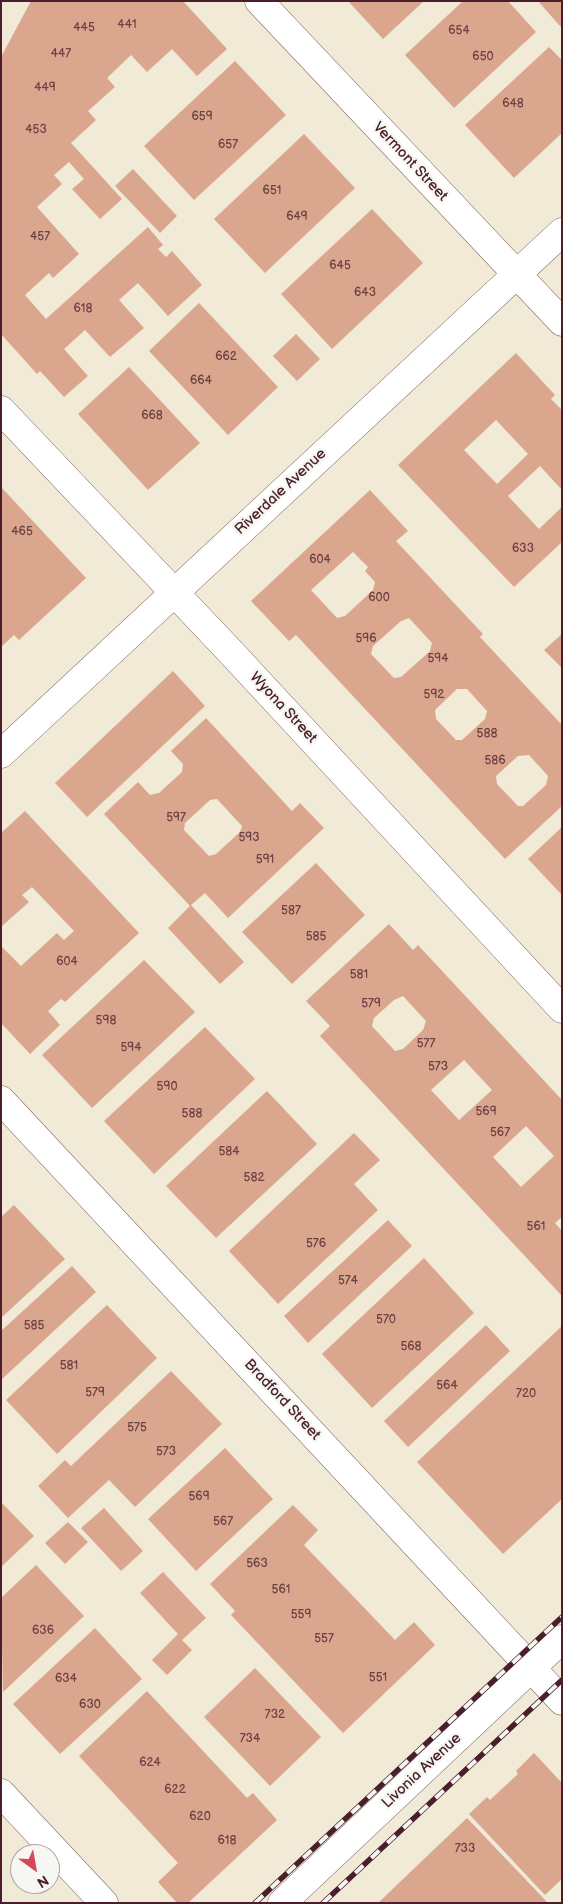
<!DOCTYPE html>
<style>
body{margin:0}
#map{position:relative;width:563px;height:1904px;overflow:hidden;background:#f1ead6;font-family:"Balsamiq Sans",sans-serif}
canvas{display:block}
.frame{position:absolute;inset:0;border:2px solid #4a1f2b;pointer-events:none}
.north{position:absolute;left:10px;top:1844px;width:50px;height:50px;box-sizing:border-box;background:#f6f6f2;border:1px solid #b1a0a2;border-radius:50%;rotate:148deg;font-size:14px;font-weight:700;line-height:20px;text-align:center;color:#4a1f2b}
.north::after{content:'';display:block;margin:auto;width:18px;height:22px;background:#d1495b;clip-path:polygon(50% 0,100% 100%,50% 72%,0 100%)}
</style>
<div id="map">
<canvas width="563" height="1904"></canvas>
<div class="frame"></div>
<div class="north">N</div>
</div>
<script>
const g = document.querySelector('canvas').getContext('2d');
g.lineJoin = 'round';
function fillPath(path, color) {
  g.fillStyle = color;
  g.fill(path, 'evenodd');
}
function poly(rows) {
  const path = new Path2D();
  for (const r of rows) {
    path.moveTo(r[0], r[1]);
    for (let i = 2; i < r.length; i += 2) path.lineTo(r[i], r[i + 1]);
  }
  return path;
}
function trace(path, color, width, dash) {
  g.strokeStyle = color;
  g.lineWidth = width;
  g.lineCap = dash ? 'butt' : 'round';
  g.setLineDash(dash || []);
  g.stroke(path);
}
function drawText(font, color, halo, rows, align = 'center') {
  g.font = font + ' "Balsamiq Sans",sans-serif';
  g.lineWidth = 5;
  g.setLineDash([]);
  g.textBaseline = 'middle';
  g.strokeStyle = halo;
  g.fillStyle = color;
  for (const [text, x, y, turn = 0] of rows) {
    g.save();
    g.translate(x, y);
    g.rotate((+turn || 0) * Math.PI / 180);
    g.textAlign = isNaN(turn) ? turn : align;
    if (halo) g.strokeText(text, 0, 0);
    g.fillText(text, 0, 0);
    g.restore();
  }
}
fillPath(poly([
 [31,1,183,1,227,49,197,76,172,49,147,72,131,55,107,78,115,87,88,111,96,120,71,143,122,199,100,219,72,189,84,179,69,162,54,175,62,184,37,207,79,254,53,278,49,273,25,295,46,319,148,227,163,245,158,249,166,257,172,251,202,285,168,316,138,283,119,300,144,328,110,357,85,330,64,349,88,376,64,397,40,371,37,374,1,334,1,57],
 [348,1,424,1,383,39],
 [463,1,508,1,536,32,454,108,405,55],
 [538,1,562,1,562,27,559,25],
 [549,47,562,60,562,133,514,178,465,125],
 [235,61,286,115,194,200,144,146],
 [304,134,355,188,265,273,214,219],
 [133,169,177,216,160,233,115,186],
 [372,209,423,263,332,349,281,294],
 [199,303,278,387,228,435,149,351],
 [296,334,320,359,297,381,273,356],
 [516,353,555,395,551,399,562,410,562,490,540,466,508,496,539,529,562,507,562,542,514,587,398,465],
 [496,420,528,454,497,484,464,450],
 [129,367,200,443,148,490,78,414],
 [1,487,86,578,19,640,14,635,1,647],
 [370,490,408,531,396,541,483,634,480,637,562,725,562,806,505,859,296,635,289,641,251,601],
 [353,552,368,567,365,571,375,582,373,590,345,616,337,618,311,590],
 [409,618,432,643,430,651,401,677,394,678,371,654,373,646,401,621],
 [457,689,467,689,487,711,485,719,462,740,456,740,436,719,435,710],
 [529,755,548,776,546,785,523,806,518,806,497,784,496,776,518,756],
 [562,634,562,668,544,650],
 [173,671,205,706,87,817,55,783],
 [206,718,292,811,300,803,324,828,228,918,205,893,191,905,244,962,220,984,168,928,190,906,104,814,138,782,150,795,159,793,182,772,183,764,171,751],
 [217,799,242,826,240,832,216,854,209,856,184,830,185,823,210,800],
 [25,811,139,933,65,1002,61,999,48,1011,60,1025,30,1054,1,1023,1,946,21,966,57,933,64,940,74,931,32,887,22,895,29,902,1,927,1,833],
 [562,827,562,895,528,859],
 [316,863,365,915,292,984,242,932],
 [389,924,413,950,418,945,562,1100,562,1217,555,1223,562,1231,562,1296,320,1036,330,1026,306,1001],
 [403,996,426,1021,423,1030,403,1049,395,1051,372,1026,374,1018,394,1000],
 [464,1060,492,1090,459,1120,431,1090],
 [526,1126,554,1156,521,1187,493,1157],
 [144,960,195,1012,92,1108,42,1055],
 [205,1027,255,1079,154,1174,104,1121],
 [267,1091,317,1144,216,1238,166,1186],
 [354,1133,380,1160,354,1184,378,1210,278,1304,229,1251],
 [14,1205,65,1259,1,1318,1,1217],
 [388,1220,412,1246,308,1343,284,1316],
 [424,1258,474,1313,372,1408,322,1354],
 [72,1266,96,1292,1,1380,1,1331],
 [107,1305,157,1358,57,1454,6,1400],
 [486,1325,510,1351,408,1447,384,1421],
 [562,1326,562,1499,503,1554,417,1462],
 [171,1371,222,1424,135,1507,109,1480,68,1518,38,1486,65,1460,71,1466],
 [225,1448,273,1499,196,1571,148,1519],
 [1,1502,34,1536,1,1567],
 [293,1505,318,1530,304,1545,395,1640,414,1622,435,1645,343,1733,231,1615,235,1611,210,1584],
 [104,1508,143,1551,121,1571,81,1528],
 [68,1522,88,1542,65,1564,45,1543],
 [36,1565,84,1616,3,1692,1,1598],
 [163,1572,206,1618,182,1640,192,1650,167,1675,152,1660,178,1634,140,1593],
 [95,1628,142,1679,60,1754,13,1704],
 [255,1668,321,1737,270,1786,204,1717],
 [147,1691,247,1798,253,1793,277,1820,188,1903,177,1903,158,1882,178,1863,79,1756],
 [534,1753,562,1783,562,1879,545,1895,469,1814,487,1797,490,1800,518,1774,516,1771],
 [467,1818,548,1903,378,1903,403,1879]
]), '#daa68e');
const street = poly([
 [259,1,562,322],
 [1,410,226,647,562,1009],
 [1,754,562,232],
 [1,1100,562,1701],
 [1,1793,104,1903],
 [282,1903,562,1639]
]);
trace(street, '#846667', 29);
trace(street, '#fff', 28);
const rail = poly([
 [255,1903,562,1617],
 [323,1903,562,1680]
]);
trace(rail, '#4a1f2b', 5.5);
trace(rail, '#f6f6f2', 4, [11]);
drawText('12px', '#6e4144', null, [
 ["441",127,25],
 ["445",84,28],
 ["654",459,31],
 ["447",61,54],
 ["650",483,57],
 ["449",45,88],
 ["648",513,104],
 ["659",202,117],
 ["453",36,130],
 ["657",228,145],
 ["651",272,191],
 ["649",297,217],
 ["457",40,237],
 ["645",340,266],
 ["643",365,293],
 ["618",83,309],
 ["662",226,357],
 ["664",201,381],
 ["668",152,416],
 ["465",22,532],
 ["633",523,549],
 ["604",320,560],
 ["600",379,598],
 ["596",366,639],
 ["594",438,659],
 ["592",434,695],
 ["588",487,734],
 ["586",495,761],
 ["597",176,818],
 ["593",249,838],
 ["591",265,860],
 ["587",291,911],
 ["585",316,937],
 ["604",67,962],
 ["581",359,975],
 ["579",371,1004],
 ["598",106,1021],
 ["577",426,1044],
 ["594",131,1048],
 ["573",438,1067],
 ["590",167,1087],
 ["569",486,1112],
 ["588",192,1114],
 ["567",500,1133],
 ["584",229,1152],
 ["582",254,1178],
 ["561",536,1227],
 ["576",316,1244],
 ["574",348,1281],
 ["570",386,1320],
 ["585",34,1326],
 ["568",411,1347],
 ["581",69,1366],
 ["564",447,1386],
 ["579",95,1393],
 ["720",526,1394],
 ["575",137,1428],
 ["573",166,1452],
 ["569",199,1497],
 ["567",223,1522],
 ["563",257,1564],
 ["561",281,1590],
 ["559",301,1615],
 ["636",43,1631],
 ["557",324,1639],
 ["551",378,1678],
 ["634",66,1679],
 ["630",90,1705],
 ["732",275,1715],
 ["734",250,1739],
 ["624",150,1763],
 ["622",175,1790],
 ["620",200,1817],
 ["618",227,1841],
 ["733",465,1849]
]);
drawText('15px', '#4a1f2b', '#f6f6f2', [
 ["Vermont Street",410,162,47],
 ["Riverdale Avenue",281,492,-43],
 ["Wyona Street",283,708,47],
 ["Bradford Street",282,1400,47],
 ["Livonia Avenue",422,1771,-43]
]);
</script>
